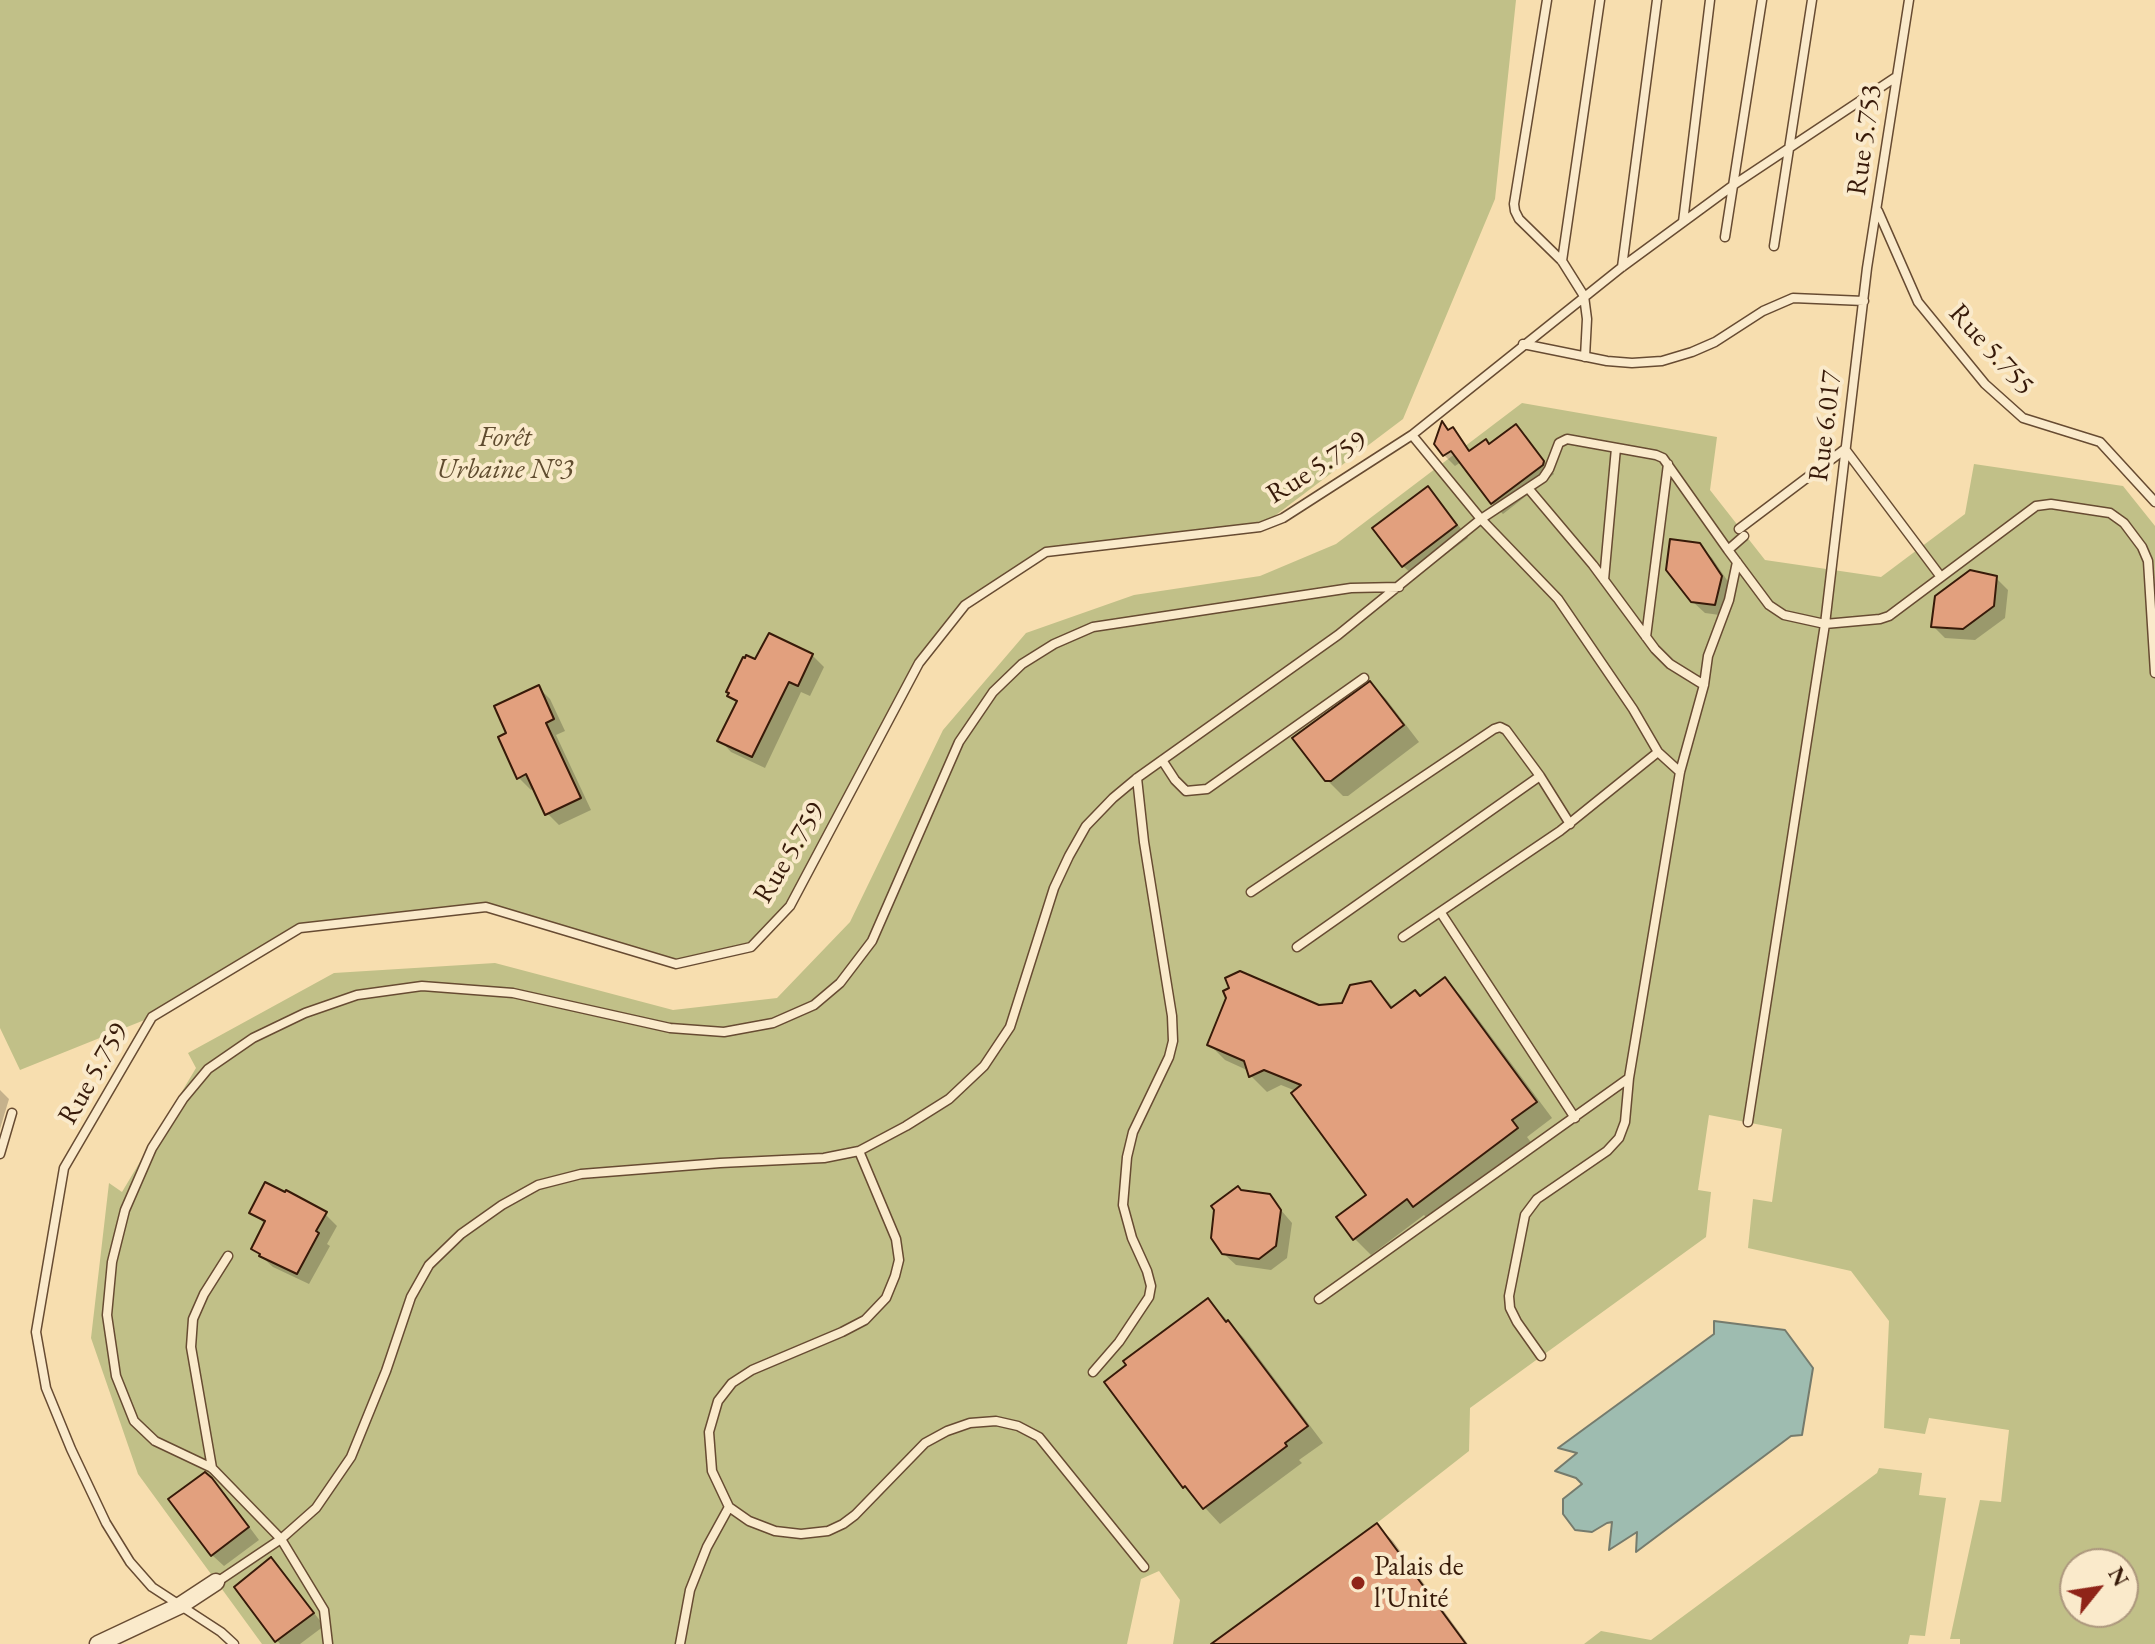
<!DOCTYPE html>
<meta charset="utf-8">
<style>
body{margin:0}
#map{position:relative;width:2155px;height:1644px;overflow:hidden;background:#f7deaf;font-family:"EB Garamond",serif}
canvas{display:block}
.north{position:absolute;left:2059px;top:1548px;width:80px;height:80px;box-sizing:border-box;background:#faeacb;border:2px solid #ac977d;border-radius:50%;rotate:60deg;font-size:22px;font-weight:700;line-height:32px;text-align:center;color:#371a09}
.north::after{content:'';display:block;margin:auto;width:28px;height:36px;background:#8f2418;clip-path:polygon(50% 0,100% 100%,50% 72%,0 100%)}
</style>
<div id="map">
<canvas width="2155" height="1644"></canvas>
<div class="north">N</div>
</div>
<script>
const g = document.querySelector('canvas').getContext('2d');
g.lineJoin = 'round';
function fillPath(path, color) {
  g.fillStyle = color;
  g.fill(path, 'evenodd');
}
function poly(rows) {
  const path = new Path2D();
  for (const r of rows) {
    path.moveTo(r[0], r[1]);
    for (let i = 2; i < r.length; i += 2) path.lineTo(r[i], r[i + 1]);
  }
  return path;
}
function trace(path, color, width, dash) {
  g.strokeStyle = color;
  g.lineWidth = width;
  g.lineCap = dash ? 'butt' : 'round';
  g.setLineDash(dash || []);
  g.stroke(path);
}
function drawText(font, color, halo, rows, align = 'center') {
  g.font = font + ' "EB Garamond",serif';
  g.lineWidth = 8;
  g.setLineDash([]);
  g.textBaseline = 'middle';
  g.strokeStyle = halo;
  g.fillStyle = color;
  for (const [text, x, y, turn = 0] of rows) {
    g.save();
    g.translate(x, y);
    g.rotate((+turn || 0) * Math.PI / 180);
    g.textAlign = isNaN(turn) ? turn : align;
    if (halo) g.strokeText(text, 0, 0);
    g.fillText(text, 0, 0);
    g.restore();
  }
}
fillPath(poly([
 [0,0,1516,0,1495,199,1403,419,1260,527,1046,552,965,605,918,663,790,906,751,947,676,964,486,907,300,928,152,1017,20,1070,0,1028],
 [1522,403,1717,437,1710,490,1765,560,1881,577,1965,514,1974,464,2123,486,2155,526,2155,1644,1960,1644,1960,1639,1950,1639,1980,1500,2001,1502,2009,1430,1929,1418,1925,1434,1884,1428,1889,1321,1851,1271,1748,1248,1753,1199,1772,1202,1782,1129,1709,1115,1698,1190,1711,1192,1706,1237,1470,1408,1469,1451,1377,1523,1466,1644,1173,1644,1180,1600,1159,1571,1141,1579,1127,1644,262,1644,138,1474,91,1338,109,1183,122,1192,196,1068,188,1053,334,973,495,963,673,1010,777,998,850,922,943,730,1026,633,1134,595,1260,576,1336,544],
 [2075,1564,2123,1564,2123,1612,2075,1612],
 [1879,1468,1922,1473,1919,1495,1946,1498,1925,1636,1910,1635,1908,1644,1584,1644,1601,1631,1651,1640,1877,1473]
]), '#c1c088');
const water = poly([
 [1714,1321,1785,1330,1813,1368,1802,1435,1791,1436,1636,1552,1637,1532,1609,1550,1612,1522,1607,1523,1592,1532,1575,1530,1563,1514,1563,1499,1582,1484,1576,1478,1555,1471,1577,1453,1558,1448,1714,1334,1714,1321]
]);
fillPath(water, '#9ebcb0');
trace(water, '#757b6d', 2);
fillPath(poly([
 [1516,426,1527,437,1554,474,1503,514,1492,503,1461,462,1455,466,1444,455,1449,432,1453,429,1471,452,1490,446],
 [1428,489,1439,500,1468,538,1415,577,1403,566],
 [1699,545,1712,558,1733,589,1727,616,1705,613,1692,601],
 [1996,578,2008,590,2005,618,1975,640,1945,638,1933,626],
 [812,655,824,667,810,696,801,692,765,768,731,752,720,740,738,704,730,696,756,662],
 [1370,683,1386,699,1419,742,1348,796,1343,796,1326,779],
 [538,687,550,699,565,731,556,735,591,810,559,825,547,813,535,788,531,790,519,778,509,734],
 [1445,980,1461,996,1552,1118,1527,1137,1533,1145,1430,1221,1424,1215,1371,1255,1355,1239,1339,1218,1369,1196,1296,1091,1281,1085,1267,1092,1251,1076,1249,1071,1225,1060,1209,1044,1319,1007,1344,1005,1371,983,1394,1008,1420,998],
 [0,1090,9,1099,0,1129],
 [1242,1192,1269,1196,1292,1223,1287,1258,1271,1270,1236,1265,1223,1253],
 [252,1212,325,1214,337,1226,327,1244,330,1246,309,1284,273,1267,253,1249,266,1225],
 [1208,1300,1244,1338,1323,1443,1299,1460,1302,1463,1220,1524,1185,1486],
 [211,1480,224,1493,259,1540,224,1566,212,1555],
 [1377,1525,1393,1541,1468,1644,1215,1644],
 [271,1560,283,1572,324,1626,300,1644,280,1644,237,1587]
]), '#0003');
const building = poly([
 [1442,421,1448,430,1453,427,1469,451,1486,439,1489,444,1516,424,1544,461,1543,465,1491,504,1451,451,1443,456,1434,444,1442,421],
 [1428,486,1457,525,1402,567,1372,528,1428,486],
 [1670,539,1700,543,1722,576,1715,605,1691,602,1666,570,1670,539],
 [1970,570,1997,576,1994,606,1963,629,1931,627,1935,596,1970,570],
 [769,633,813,654,798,686,789,682,752,757,717,741,737,701,727,696,729,693,726,692,743,657,745,658,746,655,755,659,769,633],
 [1370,681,1404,725,1331,781,1325,781,1292,738,1370,681],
 [539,685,554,719,546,723,581,798,545,815,526,774,517,779,498,737,506,733,494,706,539,685],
 [1240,971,1319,1005,1342,1003,1350,985,1371,981,1391,1008,1415,990,1420,996,1445,977,1537,1102,1512,1120,1518,1128,1413,1207,1407,1199,1353,1240,1336,1217,1366,1195,1291,1093,1301,1085,1264,1070,1249,1077,1244,1061,1207,1045,1226,998,1223,991,1229,988,1225,978,1240,971],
 [265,1182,285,1192,286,1190,327,1212,316,1231,319,1233,297,1274,259,1256,260,1254,251,1249,265,1221,249,1213,265,1182],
 [1238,1186,1241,1190,1270,1194,1281,1210,1276,1246,1259,1259,1222,1254,1211,1238,1214,1210,1211,1206,1238,1186],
 [1208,1298,1226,1322,1228,1320,1308,1426,1285,1443,1287,1446,1203,1509,1185,1486,1183,1488,1104,1382,1126,1365,1123,1361,1208,1298],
 [205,1472,212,1478,249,1527,211,1556,168,1499,205,1472],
 [1377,1523,1466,1644,1211,1644,1377,1523],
 [271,1557,314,1613,275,1642,234,1587,271,1557]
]);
fillPath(building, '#e2a07e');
trace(building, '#371a09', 2);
const lane = poly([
 [1547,0,1514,204,1515,211,1519,219,1562,261,1584,296,1587,319,1585,357],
 [1878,211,1918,302,1985,384,2023,418,2100,442,2155,502],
 [1683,222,1710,0],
 [1725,237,1762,0],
 [1774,246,1812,0],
 [1562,261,1600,0],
 [1622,267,1657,0],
 [1523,344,1607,361,1632,363,1662,361,1692,352,1715,342,1763,311,1793,298,1864,301],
 [1528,488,1593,565,1655,649,1670,664,1704,685],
 [1739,529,1845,449,1941,577],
 [1744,536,1728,550,1769,605,1784,615,1825,624,1880,619,1889,616,2036,506,2051,504,2110,513,2124,523,2142,547,2148,561,2155,673],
 [1604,580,1616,448],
 [1646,637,1668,464],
 [1162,760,1175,780,1186,791,1207,789,1364,678],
 [1680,772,1658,752,1633,709,1558,599,1481,519,1543,478,1549,469,1559,443,1567,439,1656,455,1663,458,1728,550],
 [1251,892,1494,729,1500,727,1506,730,1540,776,1570,824],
 [1441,913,1575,1118],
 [1403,937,1560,831,1658,752],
 [1297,947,1540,776],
 [1748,1122,1825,624,1867,268,1909,0],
 [859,1151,896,1239,899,1260,895,1276,886,1298,865,1320,842,1332,752,1370,732,1383,718,1401,709,1432,712,1471,729,1507,749,1521,775,1531,801,1534,828,1531,843,1524,855,1515,925,1443,947,1431,970,1423,996,1421,1018,1426,1039,1437,1144,1567],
 [0,1154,12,1113],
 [1319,1299,1629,1078,1680,772,1704,685,1708,656,1729,600,1737,562],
 [1541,1356,1517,1322,1510,1308,1509,1296,1525,1215,1537,1199,1607,1151,1619,1138,1625,1122,1629,1078],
 [1093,1372,1119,1342,1149,1297,1151,1286,1147,1271,1132,1238,1123,1205,1127,1157,1133,1132,1169,1057,1173,1041,1172,1016,1144,842,1137,778],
 [212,1468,191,1347,193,1319,204,1294,228,1256],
 [217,1582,281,1539,316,1508,351,1457,386,1371,411,1297,429,1265,461,1234,502,1205,538,1185,581,1174,720,1163,824,1158,859,1151,906,1126,949,1099,984,1066,1010,1027,1054,888,1069,856,1086,826,1113,798,1137,778,1338,635,1481,519,1412,435],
 [234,1644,221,1632,152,1587,130,1562,106,1523,71,1449,46,1388,36,1332,64,1168,152,1017,300,928,486,907,676,964,751,947,790,906,919,663,965,605,1046,552,1260,527,1283,518,1412,435,1622,267,1735,184,1896,77],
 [328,1644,324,1610,281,1539,212,1468,155,1441,134,1421,116,1376,107,1315,112,1262,125,1210,152,1148,183,1099,208,1069,253,1038,305,1013,357,995,422,986,513,993,670,1028,724,1032,773,1023,814,1005,840,983,872,941,959,742,993,692,1022,664,1054,644,1093,627,1351,588,1399,587],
 [680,1644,690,1590,707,1547,729,1507]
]);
const street = poly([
 [98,1644,181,1605,216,1582]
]);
trace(lane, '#674b32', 11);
trace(street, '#674b32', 19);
trace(lane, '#faeacb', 8);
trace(street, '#faeacb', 16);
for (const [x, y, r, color] of [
 [1358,1583,8,"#8f2418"]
]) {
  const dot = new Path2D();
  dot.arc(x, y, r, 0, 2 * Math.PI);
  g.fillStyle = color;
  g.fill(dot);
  trace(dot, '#faeacb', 3);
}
drawText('28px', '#371a09', '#faeacb', [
 ["Rue 5.753",1865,140,-82],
 ["Rue 5.755",1991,350,48],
 ["Rue 6.017",1826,426,-83],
 ["Rue 5.759",1317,468,-32],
 ["Rue 5.759",790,853,-59],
 ["Rue 5.759",94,1074,-60]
]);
drawText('italic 28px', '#604c2f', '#faeacb', [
 ["Forêt",505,438],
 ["Urbaine N°3",505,470]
]);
drawText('28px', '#371a09', '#faeacb', [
 ["Palais de",1374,1567],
 ["l'Unité",1374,1599]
], 'left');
</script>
